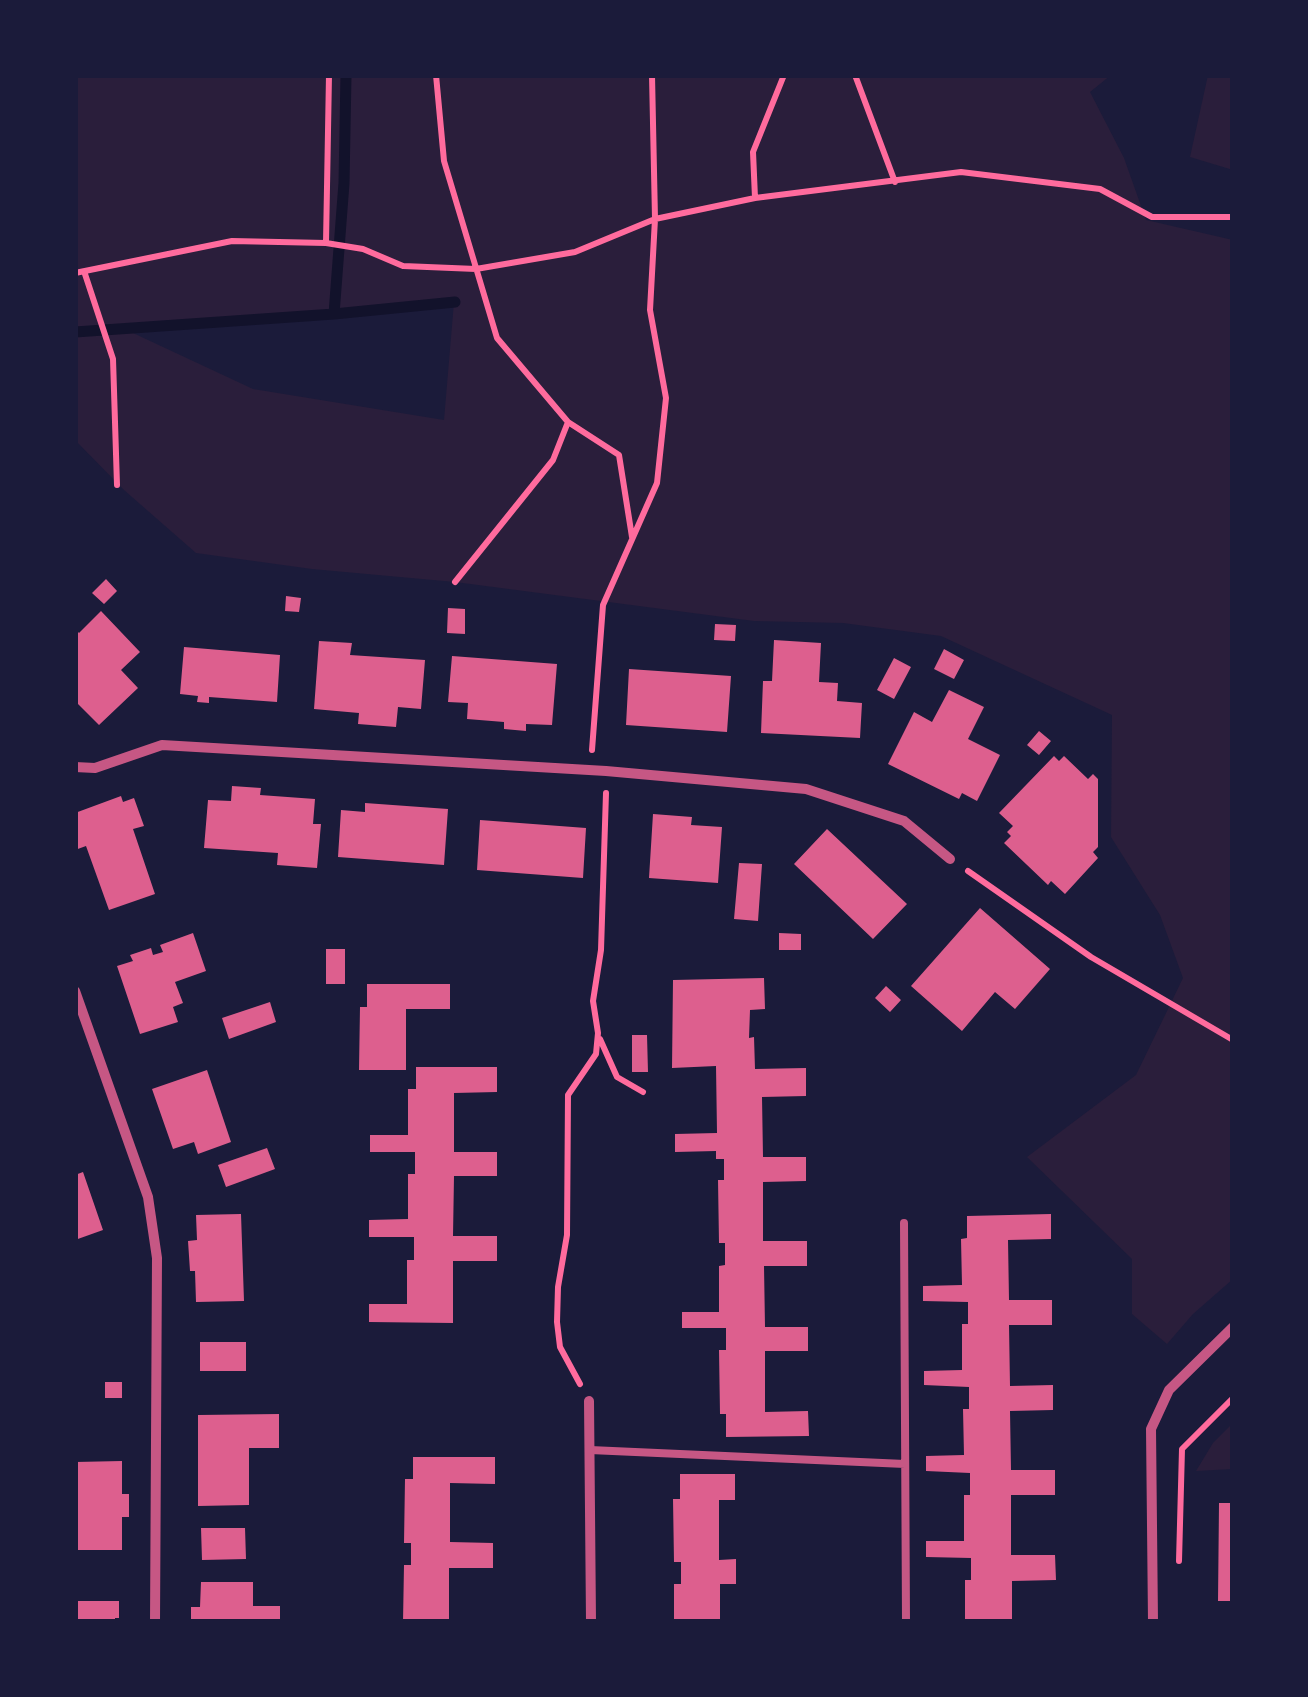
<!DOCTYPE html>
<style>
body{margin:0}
#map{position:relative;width:1308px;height:1697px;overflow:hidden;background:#1b1b3a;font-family:"IBM Plex Serif",serif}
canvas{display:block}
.frame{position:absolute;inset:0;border:78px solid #1b1b3a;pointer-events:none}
</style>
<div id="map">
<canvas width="1308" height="1697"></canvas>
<div class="frame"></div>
</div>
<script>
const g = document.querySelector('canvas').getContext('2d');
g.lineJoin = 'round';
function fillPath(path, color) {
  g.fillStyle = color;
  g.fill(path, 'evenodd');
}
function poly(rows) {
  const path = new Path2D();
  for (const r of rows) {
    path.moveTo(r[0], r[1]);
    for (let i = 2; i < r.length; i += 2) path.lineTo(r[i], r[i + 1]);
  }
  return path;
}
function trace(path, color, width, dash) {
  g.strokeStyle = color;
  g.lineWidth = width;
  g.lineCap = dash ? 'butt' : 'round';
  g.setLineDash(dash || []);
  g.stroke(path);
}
fillPath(poly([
 [75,75,1111,75,1090,92,1124,158,1146,220,1233,240,1233,1279,1193,1314,1167,1344,1132,1314,1132,1259,1027,1157,1136,1075,1183,978,1160,915,1111,837,1112,715,941,636,843,623,754,621,455,582,312,569,196,553,124,490,75,440],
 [454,302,444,420,253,389,133,333],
 [1208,75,1233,75,1233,170,1190,157],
 [1233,1423,1233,1469,1196,1471,1213,1443]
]), '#2a1e3b');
trace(poly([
 [334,314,344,183,346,75],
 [75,332,334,314,455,302]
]), '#12122b', 11);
fillPath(poly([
 [106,579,117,591,104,604,92,593],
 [286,596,301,598,299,612,285,611],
 [448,608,465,609,465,634,447,633],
 [101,611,140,652,121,670,138,688,99,725,75,701,75,629,79,633],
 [715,624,736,625,735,641,714,640],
 [774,640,821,643,819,682,838,683,837,701,862,703,860,738,761,733,763,681,772,681],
 [319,641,352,643,350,655,425,660,421,709,398,707,396,727,358,724,359,713,314,709],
 [184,647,280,655,277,702,209,697,209,703,197,702,198,696,180,694],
 [944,649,964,660,954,679,934,669],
 [452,656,557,664,552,725,526,724,526,731,504,729,504,722,467,719,468,703,448,702],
 [894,658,911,667,894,699,877,690],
 [629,669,731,676,727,732,626,725],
 [949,690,984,707,968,739,1000,755,977,801,962,793,959,799,888,764,914,712,932,722],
 [1039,731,1051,741,1039,755,1027,745],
 [1054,756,1059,761,1064,756,1088,779,1093,774,1098,779,1098,847,1093,852,1098,858,1065,894,1051,881,1048,885,1004,843,1011,836,1007,832,1013,826,999,813],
 [232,786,261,788,260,795,315,799,313,824,321,824,317,868,277,865,278,853,204,848,208,800,231,801],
 [121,796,123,802,134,798,144,826,133,829,155,894,109,910,86,846,75,850,75,813],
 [365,803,448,809,444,865,338,857,341,810,365,812],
 [653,814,692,817,691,825,722,827,718,883,649,878],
 [480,820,586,828,583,878,477,870],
 [827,829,907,904,873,939,794,864],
 [739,863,762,864,758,921,734,919],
 [980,908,1050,969,1015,1009,995,992,962,1031,911,986],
 [193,933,206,971,175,982,183,1003,173,1007,178,1022,140,1034,117,966,133,961,130,955,151,948,153,955,163,952,160,945],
 [779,933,801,934,801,950,779,950],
 [326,949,345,949,345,984,326,984],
 [764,978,765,1009,750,1010,749,1038,754,1037,755,1069,806,1068,806,1096,762,1097,763,1157,806,1157,806,1181,763,1182,763,1241,807,1241,807,1266,764,1266,765,1327,808,1327,808,1351,765,1351,765,1412,808,1411,809,1436,726,1437,726,1414,720,1414,719,1350,726,1350,726,1328,682,1328,682,1312,719,1312,719,1266,725,1265,725,1243,719,1243,718,1180,724,1180,724,1159,716,1159,716,1151,675,1152,675,1134,717,1133,716,1066,672,1068,673,980],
 [367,984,450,984,450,1009,406,1009,406,1070,359,1070,360,1007,367,1007],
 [886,986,901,1000,890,1012,875,998],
 [270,1002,276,1022,229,1039,222,1018],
 [632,1035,647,1035,648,1072,632,1072],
 [416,1067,497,1067,497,1092,454,1093,454,1152,497,1152,497,1176,454,1176,453,1236,497,1236,497,1261,453,1261,453,1323,369,1322,369,1304,407,1304,407,1260,414,1260,414,1237,369,1237,369,1220,408,1219,408,1174,415,1174,415,1152,370,1152,370,1135,408,1135,408,1089,416,1089],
 [207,1070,231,1142,198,1154,194,1142,173,1149,152,1089],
 [267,1148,275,1169,226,1187,218,1165],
 [83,1172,103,1230,75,1240,75,1175],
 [241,1214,244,1301,196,1302,195,1271,190,1271,188,1241,197,1240,196,1215],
 [1051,1214,1051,1239,1008,1240,1009,1300,1052,1300,1052,1325,1009,1325,1010,1386,1053,1385,1053,1410,1010,1411,1011,1470,1055,1470,1055,1495,1011,1495,1011,1555,1055,1555,1056,1580,1012,1581,1012,1622,965,1622,965,1580,971,1580,971,1558,926,1557,926,1541,964,1541,964,1495,970,1495,970,1473,926,1471,926,1456,964,1455,963,1409,969,1409,969,1387,924,1385,924,1371,962,1370,962,1324,968,1324,968,1302,923,1301,923,1286,962,1285,961,1239,967,1238,967,1216],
 [200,1342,246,1342,246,1371,200,1371],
 [105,1382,122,1382,122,1398,105,1398],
 [279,1414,279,1448,249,1448,249,1505,198,1506,198,1415],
 [413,1457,495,1457,495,1484,450,1483,450,1542,493,1543,493,1568,449,1568,449,1622,403,1622,404,1565,411,1565,411,1543,404,1543,405,1479,413,1479],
 [122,1461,122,1494,129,1494,129,1517,122,1517,122,1550,75,1550,75,1462],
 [680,1474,735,1474,735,1500,719,1500,719,1560,736,1559,736,1584,720,1584,720,1622,674,1622,674,1584,681,1584,681,1562,674,1562,673,1499,680,1499],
 [1219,1503,1233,1503,1233,1601,1218,1601],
 [201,1528,245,1528,246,1559,202,1560],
 [201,1582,253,1582,253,1606,280,1606,280,1622,191,1622,191,1607,200,1607],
 [75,1601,119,1601,119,1618,115,1618,115,1622,75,1622]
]), '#dd5f8e');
trace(poly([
 [436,75,444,161,497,338,568,422,619,455,632,537],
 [855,75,895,182],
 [755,198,753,152,784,75],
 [326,243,329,75],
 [84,271,113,359,117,485],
 [75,273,232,241,326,243,363,249,403,266,476,269,575,252,655,219,755,198,961,172,1100,189,1152,217,1233,217],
 [455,582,553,460,568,422],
 [592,750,603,605,657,483,666,398,650,310,655,219,652,75],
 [968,871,1091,957,1233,1040],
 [600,1039,617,1077,643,1092],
 [580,1384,560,1347,557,1322,558,1287,567,1235,568,1095,596,1054,598,1033,593,1001,601,950,606,793],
 [1179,1561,1182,1449,1233,1398]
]), '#ff6b9d', 6);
trace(poly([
 [904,1223,906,1622],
 [590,1450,905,1464]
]), '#c65784', 8);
trace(poly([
 [75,767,95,768,162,745,606,771,806,789,904,821,950,859],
 [75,991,148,1197,157,1258,155,1622],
 [589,1401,591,1622],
 [1153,1622,1151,1429,1169,1390,1233,1327]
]), '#c65784', 10);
</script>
